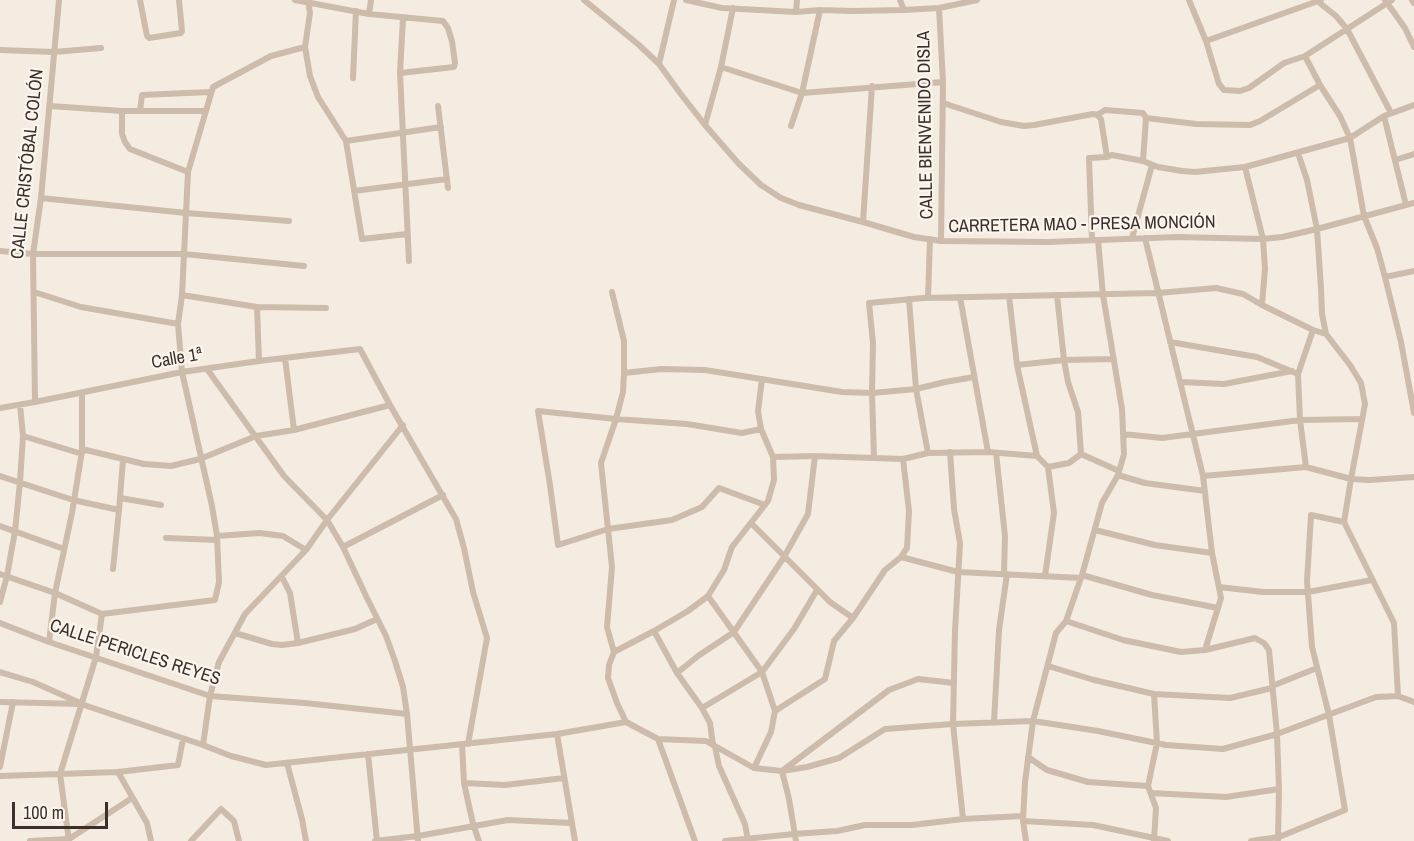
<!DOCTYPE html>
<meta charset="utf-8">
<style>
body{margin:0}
#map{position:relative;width:1414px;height:841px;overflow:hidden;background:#f4ebe1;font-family:"Archivo Narrow",sans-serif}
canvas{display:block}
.scale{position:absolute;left:12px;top:802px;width:96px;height:27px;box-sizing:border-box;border:3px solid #3b302b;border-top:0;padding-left:8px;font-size:18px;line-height:21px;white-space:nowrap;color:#3b302b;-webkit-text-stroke:4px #fbf5ee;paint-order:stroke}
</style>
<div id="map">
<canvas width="1414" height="841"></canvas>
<div class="scale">100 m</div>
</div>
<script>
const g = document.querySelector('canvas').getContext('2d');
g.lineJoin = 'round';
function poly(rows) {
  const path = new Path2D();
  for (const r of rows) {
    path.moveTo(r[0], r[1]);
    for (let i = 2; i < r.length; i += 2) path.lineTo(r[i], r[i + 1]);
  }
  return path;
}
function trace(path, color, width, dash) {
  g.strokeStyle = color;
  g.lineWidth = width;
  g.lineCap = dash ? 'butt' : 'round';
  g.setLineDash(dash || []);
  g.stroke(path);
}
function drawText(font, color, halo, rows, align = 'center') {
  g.font = font + ' "Archivo Narrow",sans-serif';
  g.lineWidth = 4.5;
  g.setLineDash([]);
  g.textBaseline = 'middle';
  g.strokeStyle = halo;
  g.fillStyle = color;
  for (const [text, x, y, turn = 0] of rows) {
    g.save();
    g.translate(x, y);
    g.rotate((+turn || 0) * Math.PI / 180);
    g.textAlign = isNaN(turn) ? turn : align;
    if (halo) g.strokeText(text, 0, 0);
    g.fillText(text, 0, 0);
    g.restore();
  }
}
trace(poly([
 [140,0,147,36,149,38,181,33,182,31,179,0],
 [295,0,369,14,443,21,448,28,452,41,455,63,454,67,400,73],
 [308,0,310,13,305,47,310,76,318,97,346,141,441,127],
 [584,0,639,45,659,64,680,93,705,125,739,164,761,185,781,198,799,205,863,222,914,237,941,241,1048,242,1177,237,1263,239,1282,237,1317,229,1414,203],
 [686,0,722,8,796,12,820,10,853,11,904,10,939,8,977,0],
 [900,0,904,10],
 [1189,0,1206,41,1219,84,1224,90,1240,91,1249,88,1284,63,1305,56,1392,0],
 [1316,0,1336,16,1347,29,1391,113],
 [1385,0,1405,28,1414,47],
 [1412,0,1414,3],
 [939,8,943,82,941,241],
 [796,12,797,0],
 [369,14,371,0],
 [403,18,400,73,409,261],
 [1206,41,1321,0],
 [0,50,54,52,101,48],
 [1305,56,1320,85,1340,116,1350,138,1364,216,1377,248,1385,277,1401,342,1414,413],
 [659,64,674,0],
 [721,67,802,93,943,82],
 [353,78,356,11],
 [943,103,1001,122,1024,126,1034,125,1093,114,1097,115,1101,119,1107,157],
 [50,106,122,111,205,111],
 [438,106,448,188],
 [122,111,122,134,125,142,130,149,188,172],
 [140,111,142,95,210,92],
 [1097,115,1105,110,1143,113,1146,118,1143,161],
 [1384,116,1406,205],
 [1146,118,1196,124,1250,125,1260,121,1320,85],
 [705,125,721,67,733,8],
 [791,126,802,93,820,10],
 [346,141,362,239,407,234],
 [1298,153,1307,180,1317,229,1321,288,1322,314,1326,334,1350,365,1361,383,1365,404,1351,479,1344,522,1394,623,1398,696],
 [1395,160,1414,154],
 [1245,167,1263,239,1265,269,1262,305],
 [354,191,447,179],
 [41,198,186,213,289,221],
 [863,222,872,86],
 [1132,238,1152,165],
 [1145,238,1203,476,1212,553,1221,598,1205,650],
 [1092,240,1089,158,1107,157,1112,155,1143,161,1158,167,1182,171,1195,172,1245,167,1350,138,1384,116,1414,105],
 [0,251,33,254,184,254,304,266],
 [1385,277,1414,271],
 [34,292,81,307,178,324],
 [612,292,624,341,624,373,623,392,616,419,601,463,612,567,607,627,614,652],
 [182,295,257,307,326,308],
 [1057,295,1064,360,1068,382,1078,412,1081,454,1119,471],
 [1009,296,1017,365,1037,456,1048,467,1054,513,1045,576],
 [960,297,988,452],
 [928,298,930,239],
 [909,299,916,389,928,453],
 [257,307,259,361],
 [1170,342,1257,357,1298,374],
 [285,358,294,430],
 [1017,365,1064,360,1113,359],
 [207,369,284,476,327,520,343,547,367,598,386,636,395,661,403,687,407,714,418,841],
 [624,373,661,369,705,370,842,392,872,393,916,389,945,382,974,377],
 [762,379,758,411,761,429,773,457,774,480,768,501,732,547,724,570,708,596,688,611,654,631,614,652,609,665,608,678,617,703,626,722,658,739,706,741,754,768,782,771,807,767,839,758,885,729,953,724,1033,721,1098,731,1166,745,1223,749,1277,734,1376,697,1398,696,1414,702],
 [1181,382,1224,384,1292,371],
 [35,402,33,254,41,198,59,0],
 [0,408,35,402,182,372,259,361,360,349,390,405,456,519,464,548,473,592,487,638,468,744],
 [761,429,742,433,687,424,616,419,538,411,550,485,558,545,608,529,672,520,702,507,719,488,765,505],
 [1123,434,1162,438,1300,420,1362,419],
 [23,436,79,453,86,450,144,464,171,466,200,459,256,436,294,430,390,405],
 [950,452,954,509,960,543,955,631,953,724,963,819],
 [996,453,1005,536,1004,574],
 [773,457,815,456,903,459,928,453,988,452,1037,456],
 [874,458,872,393,873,343,869,303,923,298,1158,293,1216,288,1243,294,1262,305,1313,330,1326,334],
 [1048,467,1069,463,1081,454],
 [1306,467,1300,420,1298,374,1313,330],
 [1118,475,1145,483,1205,491],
 [0,476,73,500,119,510],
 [1203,476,1306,467,1351,479,1370,480,1414,477],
 [120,498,161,505],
 [751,523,830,602,853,618],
 [0,526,64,549],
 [1095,530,1155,545,1212,553],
 [217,536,260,533,283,536,306,550],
 [166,538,217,540],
 [343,547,443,495],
 [901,557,958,572,1081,578],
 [113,569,119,510,123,460],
 [0,574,55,593,102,614,215,600,219,582,217,536,212,506,182,372,178,324,182,295,188,172,213,87,271,56,305,47],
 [1082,575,1152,595,1218,608],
 [282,577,290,593,298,643],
 [1219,587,1263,592,1308,592,1372,580],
 [708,596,762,672,775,711,771,732,754,768],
 [0,602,7,576,15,531,20,482,23,436,20,405],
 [1066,621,1123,640,1181,652,1205,650,1255,638,1264,643,1269,650,1277,734,1279,789,1278,840],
 [0,623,49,642,210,696,305,703,407,714],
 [654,631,677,673,702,708,710,723,713,745],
 [235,633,272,644,282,645,298,643,355,629,377,619],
 [49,642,55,593,72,513,82,451,82,393],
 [1048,666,1094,680,1154,694,1230,698,1272,688],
 [0,672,33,682,78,702],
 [677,673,698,656,734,632,784,557,808,514,815,456],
 [1272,686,1317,668],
 [1154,694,1157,743,1148,786,1156,808,1154,841],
 [0,702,81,704,203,745,231,756,266,765,557,734,626,722],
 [702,708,762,672,794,629,817,590],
 [775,711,825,679,834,641,853,618,885,570,901,557,907,548,909,511,903,459],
 [994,722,999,630,1007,574],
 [557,734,575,841],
 [658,739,695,841],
 [462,744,464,783,473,824,479,841],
 [203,745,210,696,219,662,245,614,306,550,327,520,403,425],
 [715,747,719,766,745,824,748,840],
 [368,754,377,841],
 [1028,757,1047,770,1088,782,1148,786],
 [287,763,302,819,306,841],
 [0,767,13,702],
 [118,772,147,823,151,841],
 [0,776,118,772,178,765,183,739],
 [464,783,505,785,564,778],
 [1151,793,1226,797,1279,789],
 [1023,821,1093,825,1168,841],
 [30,841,69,839,132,798],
 [69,841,60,774,96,657,102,614],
 [191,841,221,809,234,821,239,841],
 [375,841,418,836,508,820,572,823],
 [725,841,794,834,837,831,865,825,912,825,963,819,1023,816],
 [796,841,789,799,782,771,889,690,918,679,954,683],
 [1026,841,1023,821,1025,782,1033,721,1056,633,1066,621,1082,575,1102,503,1118,475,1124,454,1122,409,1103,295,1098,240],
 [1251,841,1279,837,1345,810,1329,715,1312,647,1307,581,1311,515,1344,522]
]), '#cdbbac', 6);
drawText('18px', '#3b302b', '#fbf5ee', [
 ["CALLE BIENVENIDO DISLA",926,125,-91],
 ["CALLE CRISTÓBAL COLÓN",28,164,-84],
 ["CARRETERA MAO - PRESA MONCIÓN",1082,225,-1],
 ["Calle 1ª",177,359,-10],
 ["CALLE PERICLES REYES",135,653,18]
]);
</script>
